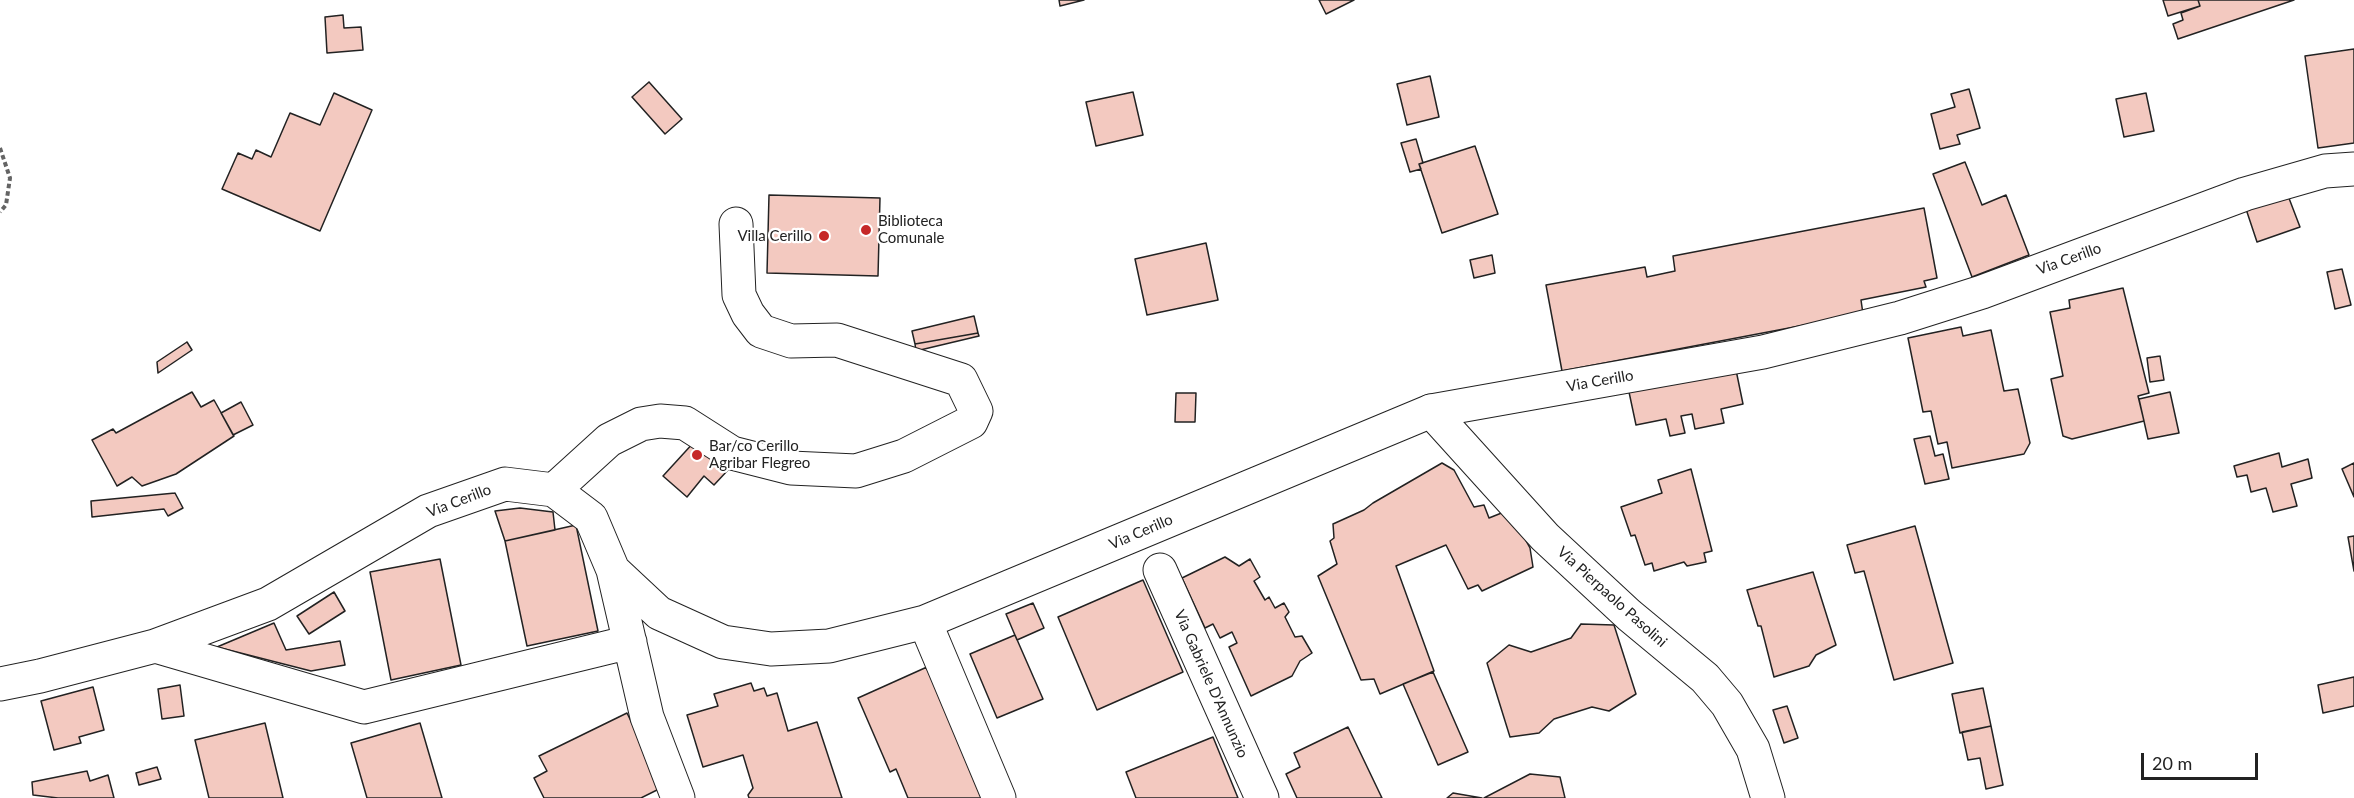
<!DOCTYPE html>
<style>
body{margin:0}
#map{position:relative;width:2354px;height:798px;overflow:hidden;background:#fff;font-family:Lato,sans-serif}
canvas{display:block}
.scale{position:absolute;left:2141px;top:753px;width:117px;height:27px;box-sizing:border-box;border:3px solid #222;border-top:0;padding-left:8px;font-size:18px;line-height:21px;white-space:nowrap;color:#222;-webkit-text-stroke:4px #fff;paint-order:stroke}
</style>
<div id="map">
<canvas width="2354" height="798"></canvas>
<div class="scale">20 m</div>
</div>
<script>
const g = document.querySelector('canvas').getContext('2d');
g.lineJoin = 'round';
function fillPath(path, color) {
  g.fillStyle = color;
  g.fill(path, 'evenodd');
}
function poly(rows) {
  const path = new Path2D();
  for (const r of rows) {
    path.moveTo(r[0], r[1]);
    for (let i = 2; i < r.length; i += 2) path.lineTo(r[i], r[i + 1]);
  }
  return path;
}
function trace(path, color, width, dash) {
  g.strokeStyle = color;
  g.lineWidth = width;
  g.lineCap = dash ? 'butt' : 'round';
  g.setLineDash(dash || []);
  g.stroke(path);
}
function drawText(font, color, halo, rows, align = 'center') {
  g.font = font + ' Lato,sans-serif';
  g.lineWidth = 4.5;
  g.setLineDash([]);
  g.textBaseline = 'middle';
  g.strokeStyle = halo;
  g.fillStyle = color;
  for (const [text, x, y, turn = 0] of rows) {
    g.save();
    g.translate(x, y);
    g.rotate((+turn || 0) * Math.PI / 180);
    g.textAlign = isNaN(turn) ? turn : align;
    if (halo) g.strokeText(text, 0, 0);
    g.fillText(text, 0, 0);
    g.restore();
  }
}
const building = poly([
 [1059,0,1084,0,1060,6,1059,0],
 [1319,0,1354,0,1326,14,1319,0],
 [2163,0,2198,0,2200,6,2168,16,2163,0],
 [2198,0,2294,0,2178,39,2173,24,2183,20,2181,13,2200,6,2198,0],
 [343,15,344,28,361,27,363,50,327,53,325,17,343,15],
 [2354,49,2354,143,2318,148,2305,56,2354,49],
 [1430,76,1439,117,1407,125,1397,84,1430,76],
 [649,82,682,119,665,134,632,97,649,82],
 [1969,89,1980,128,1957,135,1960,144,1940,149,1931,114,1955,107,1951,94,1969,89],
 [1133,92,1143,135,1096,146,1086,102,1133,92],
 [334,93,372,110,320,231,222,189,238,153,252,159,256,150,271,157,290,113,320,125,334,93],
 [2146,93,2154,131,2124,137,2116,99,2146,93],
 [1416,139,1423,163,1419,164,1421,169,1410,172,1401,143,1416,139],
 [1475,146,1498,214,1442,233,1419,164,1475,146],
 [1965,162,1982,205,2006,195,2029,255,1972,277,1933,174,1965,162],
 [2287,193,2300,227,2257,242,2246,209,2287,193],
 [769,195,880,198,878,276,767,273,769,195],
 [1924,208,1937,278,1924,281,1926,287,1861,300,1863,314,1562,371,1546,285,1645,267,1647,277,1675,271,1673,256,1924,208],
 [1206,243,1218,300,1147,315,1135,259,1206,243],
 [1492,255,1495,273,1474,278,1470,260,1492,255],
 [2342,269,2351,305,2335,309,2327,272,2342,269],
 [2123,288,2149,393,2138,396,2144,421,2072,439,2063,436,2051,379,2063,376,2050,312,2070,308,2069,300,2123,288],
 [974,316,978,333,915,344,912,331,974,316],
 [1961,327,1963,336,1991,330,2004,391,2018,389,2030,443,2024,454,1952,468,1947,442,1938,444,1931,411,1923,412,1908,338,1961,327],
 [978,333,979,336,916,351,915,344,978,333],
 [187,342,192,350,158,373,157,362,187,342],
 [2160,356,2164,380,2150,382,2147,358,2160,356],
 [1736,370,1743,404,1721,409,1724,423,1695,429,1692,414,1681,416,1685,433,1670,436,1666,419,1636,425,1629,392,1736,370],
 [192,392,201,407,214,400,234,436,176,474,142,486,132,477,117,486,92,440,113,429,116,433,192,392],
 [2170,392,2179,433,2148,439,2139,399,2170,392],
 [1176,393,1196,393,1195,422,1175,422,1176,393],
 [241,402,253,425,233,435,221,413,241,402],
 [1930,436,1935,456,1943,454,1949,479,1925,484,1914,439,1930,436],
 [695,441,728,470,714,485,704,476,687,497,663,476,695,441],
 [2279,453,2282,467,2308,459,2312,478,2291,484,2297,506,2273,512,2266,488,2251,492,2247,475,2237,477,2234,466,2279,453],
 [1442,463,1454,470,1474,507,1484,505,1489,518,1509,510,1530,548,1533,567,1482,591,1478,585,1468,589,1446,545,1396,566,1434,671,1380,694,1374,679,1361,680,1318,576,1337,564,1330,541,1334,538,1333,524,1364,510,1373,503,1442,463],
 [2354,463,2354,497,2342,469,2354,463],
 [1691,469,1712,551,1704,553,1706,562,1687,566,1684,562,1654,571,1652,563,1645,565,1635,535,1631,536,1621,507,1662,493,1658,480,1691,469],
 [175,493,183,508,168,516,164,509,92,517,91,501,175,493],
 [520,508,553,512,555,530,505,541,495,511,520,508],
 [576,525,598,631,527,646,505,541,576,525],
 [1915,526,1953,663,1894,680,1864,571,1855,573,1847,545,1915,526],
 [2354,536,2354,571,2348,537,2354,536],
 [1225,557,1239,566,1250,559,1260,577,1254,581,1265,600,1269,597,1275,608,1284,603,1289,612,1285,617,1295,637,1302,636,1312,653,1300,661,1292,676,1251,696,1229,647,1237,643,1232,632,1220,638,1213,624,1205,628,1182,578,1225,557],
 [440,559,461,665,391,680,370,572,440,559],
 [1813,572,1836,645,1816,655,1809,666,1774,677,1761,626,1758,626,1747,590,1813,572],
 [1143,580,1183,672,1097,710,1058,617,1143,580],
 [334,592,345,611,309,634,297,616,334,592],
 [1033,603,1044,628,1017,640,1006,614,1033,603],
 [274,623,286,650,340,641,345,665,311,671,217,647,274,623],
 [1581,624,1614,625,1636,694,1609,711,1592,707,1554,719,1539,733,1510,737,1487,663,1509,645,1531,652,1571,638,1581,624],
 [1015,635,1043,699,997,718,970,654,1015,635],
 [927,667,984,798,908,798,896,769,890,772,858,698,927,667],
 [1433,672,1468,752,1438,765,1403,684,1433,672],
 [2354,677,2354,706,2323,713,2318,685,2354,677],
 [751,683,754,691,764,688,767,696,777,693,788,731,817,722,842,798,749,798,748,795,753,788,743,755,703,767,687,715,718,706,714,694,751,683],
 [180,685,184,716,162,719,158,689,180,685],
 [93,687,104,730,79,737,81,743,54,750,41,701,93,687],
 [1983,688,1991,726,1960,733,1952,694,1983,688],
 [1787,706,1798,738,1784,743,1773,710,1787,706],
 [627,713,663,787,641,798,544,798,534,778,547,771,539,756,627,713],
 [265,723,283,798,209,798,195,740,265,723],
 [420,723,442,798,367,798,351,743,420,723],
 [1991,726,2003,785,1986,789,1980,758,1968,760,1962,732,1991,726],
 [1348,727,1382,798,1297,798,1286,774,1300,767,1294,753,1348,727],
 [1213,737,1238,798,1136,798,1126,772,1213,737],
 [157,767,161,779,139,785,136,773,157,767],
 [87,771,90,781,108,775,114,798,58,798,33,795,32,782,87,771],
 [1530,774,1560,777,1565,798,1484,798,1530,774],
 [1453,793,1482,798,1447,798,1453,793]
]);
fillPath(building, '#f3c9c0');
trace(building, '#222', 1.5);
const minor = poly([
 [554,490,609,440,641,424,660,421,685,423,732,453,791,468,856,471,904,456,971,422,976,411,961,380,837,340,791,341,761,331,748,314,739,295,736,224],
 [613,570,647,717,678,798],
 [1160,570,1262,798],
 [925,622,999,798],
 [155,646,364,707,630,642],
 [0,684,40,676,155,646,268,604,428,511,505,484,554,490,591,518,613,570,659,613,723,642,771,649,829,646,925,622,1431,411,1545,537,1629,615,1705,678,1727,704,1753,749,1768,798]
]);
const tertiary = poly([
 [1431,411,1763,352,1900,318,1982,292,2245,194,2325,171,2354,169]
]);
trace(minor, '#222', 35);
trace(tertiary, '#222', 35);
trace(poly([
 [0,148,10,178,6,205,0,212]
]), '#646464', 4, [4.5, 3]);
trace(minor, '#fff', 33);
trace(tertiary, '#fff', 33);
for (const [x, y, r, color] of [
 [866,230,6,"#c62828"],
 [824,236,6,"#c62828"],
 [697,455,6,"#c62828"]
]) {
  const dot = new Path2D();
  dot.arc(x, y, r, 0, 2 * Math.PI);
  g.fillStyle = color;
  g.fill(dot);
  trace(dot, '#fff', 2);
}
drawText('15px', '#222', '#fff', [
 ["Biblioteca",878,221],
 ["Comunale",878,238],
 ["Villa Cerillo",812,236,"right"],
 ["Bar/co Cerillo",709,446],
 ["Agribar Flegreo",709,463]
], 'left');
drawText('15px', '#222', '#fff', [
 ["Via Cerillo",2069,259,-20],
 ["Via Cerillo",1600,381,-10],
 ["Via Cerillo",459,501,-21],
 ["Via Cerillo",1141,532,-23],
 ["Via Pierpaolo Pasolini",1612,597,42],
 ["Via Gabriele D'Annunzio",1211,684,66]
]);
</script>
